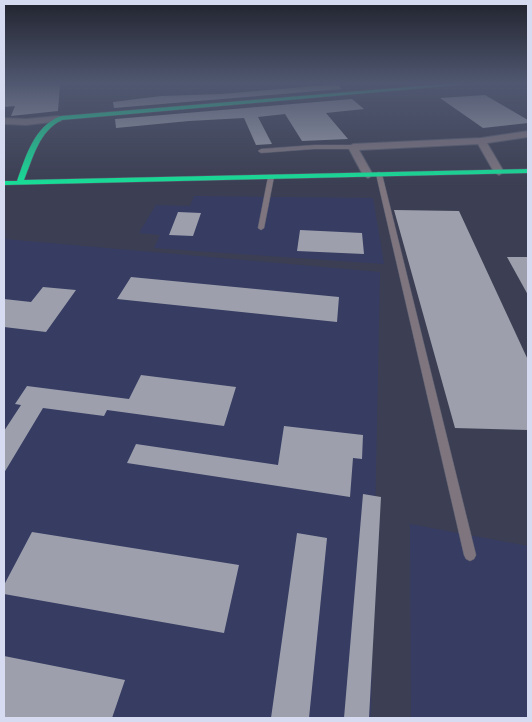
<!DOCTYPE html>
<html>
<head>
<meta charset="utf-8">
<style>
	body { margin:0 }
	#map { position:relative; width:532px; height:722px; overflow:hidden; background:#3c3f53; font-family:Lora,serif }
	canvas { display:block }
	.frame { position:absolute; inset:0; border:5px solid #d6dbf1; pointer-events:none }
</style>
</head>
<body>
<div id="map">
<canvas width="532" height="722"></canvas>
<div class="frame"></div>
</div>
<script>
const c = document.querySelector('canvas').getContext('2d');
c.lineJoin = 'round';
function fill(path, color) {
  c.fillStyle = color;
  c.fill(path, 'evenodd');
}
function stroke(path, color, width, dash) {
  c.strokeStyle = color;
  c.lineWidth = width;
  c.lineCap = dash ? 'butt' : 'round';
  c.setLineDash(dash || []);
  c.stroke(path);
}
fill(new Path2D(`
	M194,196l179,2 11,66 -230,-16 6,-13 -21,-2 17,-28 34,1z
	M4,239l376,33 -9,446h-367z
	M410,524l118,22v172h-117z`), '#373c63');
fill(new Path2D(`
	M4,84h56l-2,27 -47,5 4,-10 -11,1z
	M337,84l5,5 -228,19 -1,-6 48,-6 61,-2z
	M485,95l43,25v3l-45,5 -43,-30z
	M352,99l12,10 -38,4 22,26 -46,2 -17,-27 -27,3 14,27 -16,1 -12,-27 -55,3 -73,7 -1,-9z
	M394,210l65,1 69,149v70l-73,-2z
	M178,212l23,1 -8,23 -24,-1z
	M300,230l62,3 2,21 -67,-3z
	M507,257h21v38z
	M131,277l208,20 -2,25 -220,-23z
	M43,287l33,3 -30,42 -42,-5v-28l27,3z
	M141,375l95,12 -12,39 -117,-16 -3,6 -61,-8 -39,65v-42l17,-26 -6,-1 12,-18 102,13z
	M284,426l79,9 -1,24 -9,-1 -3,39 -223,-34 9,-19 142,21z
	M363,494l18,3 -12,221h-25z
	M32,532l207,33 -15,68 -220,-39v-9z
	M297,533l30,5 -18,180h-38z
	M4,656l121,24 -13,38h-108z`), '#9da0ac');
const lane = new Path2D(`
	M314,145h39l3,2 -3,2h-39l-53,4 -3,-2 3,-2z
	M379,172l3,2 94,381 -2,4 -4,2 -4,-2 -2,-4 -88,-381z
	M271,175l3,2 -10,51 -3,2 -3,-2 10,-51z`);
const street = new Path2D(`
	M58,116l3,1v4l-35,4 -22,-1v-6l22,1z
	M528,131v6l-41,6 17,29 -5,3 -5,-3 -16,-28 -119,6 14,25 -5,3 -5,-3 -15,-28 5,-3 128,-6z`);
const fast = new Path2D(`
	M444,84h26l-408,36c-23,11 -29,38 -38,60l504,-11v4l-524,12v-4h13c9,-25 17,-55 44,-65z`);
stroke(lane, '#595d6e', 1);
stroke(street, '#595d6e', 2);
stroke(fast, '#595d6e', 1);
fill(lane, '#7e757f');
fill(street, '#7e757f');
fill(fast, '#16e098');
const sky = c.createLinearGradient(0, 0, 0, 186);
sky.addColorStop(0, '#21232e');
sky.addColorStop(0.45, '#505871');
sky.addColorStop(1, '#50587100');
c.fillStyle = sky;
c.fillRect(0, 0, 532, 186);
</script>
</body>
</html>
